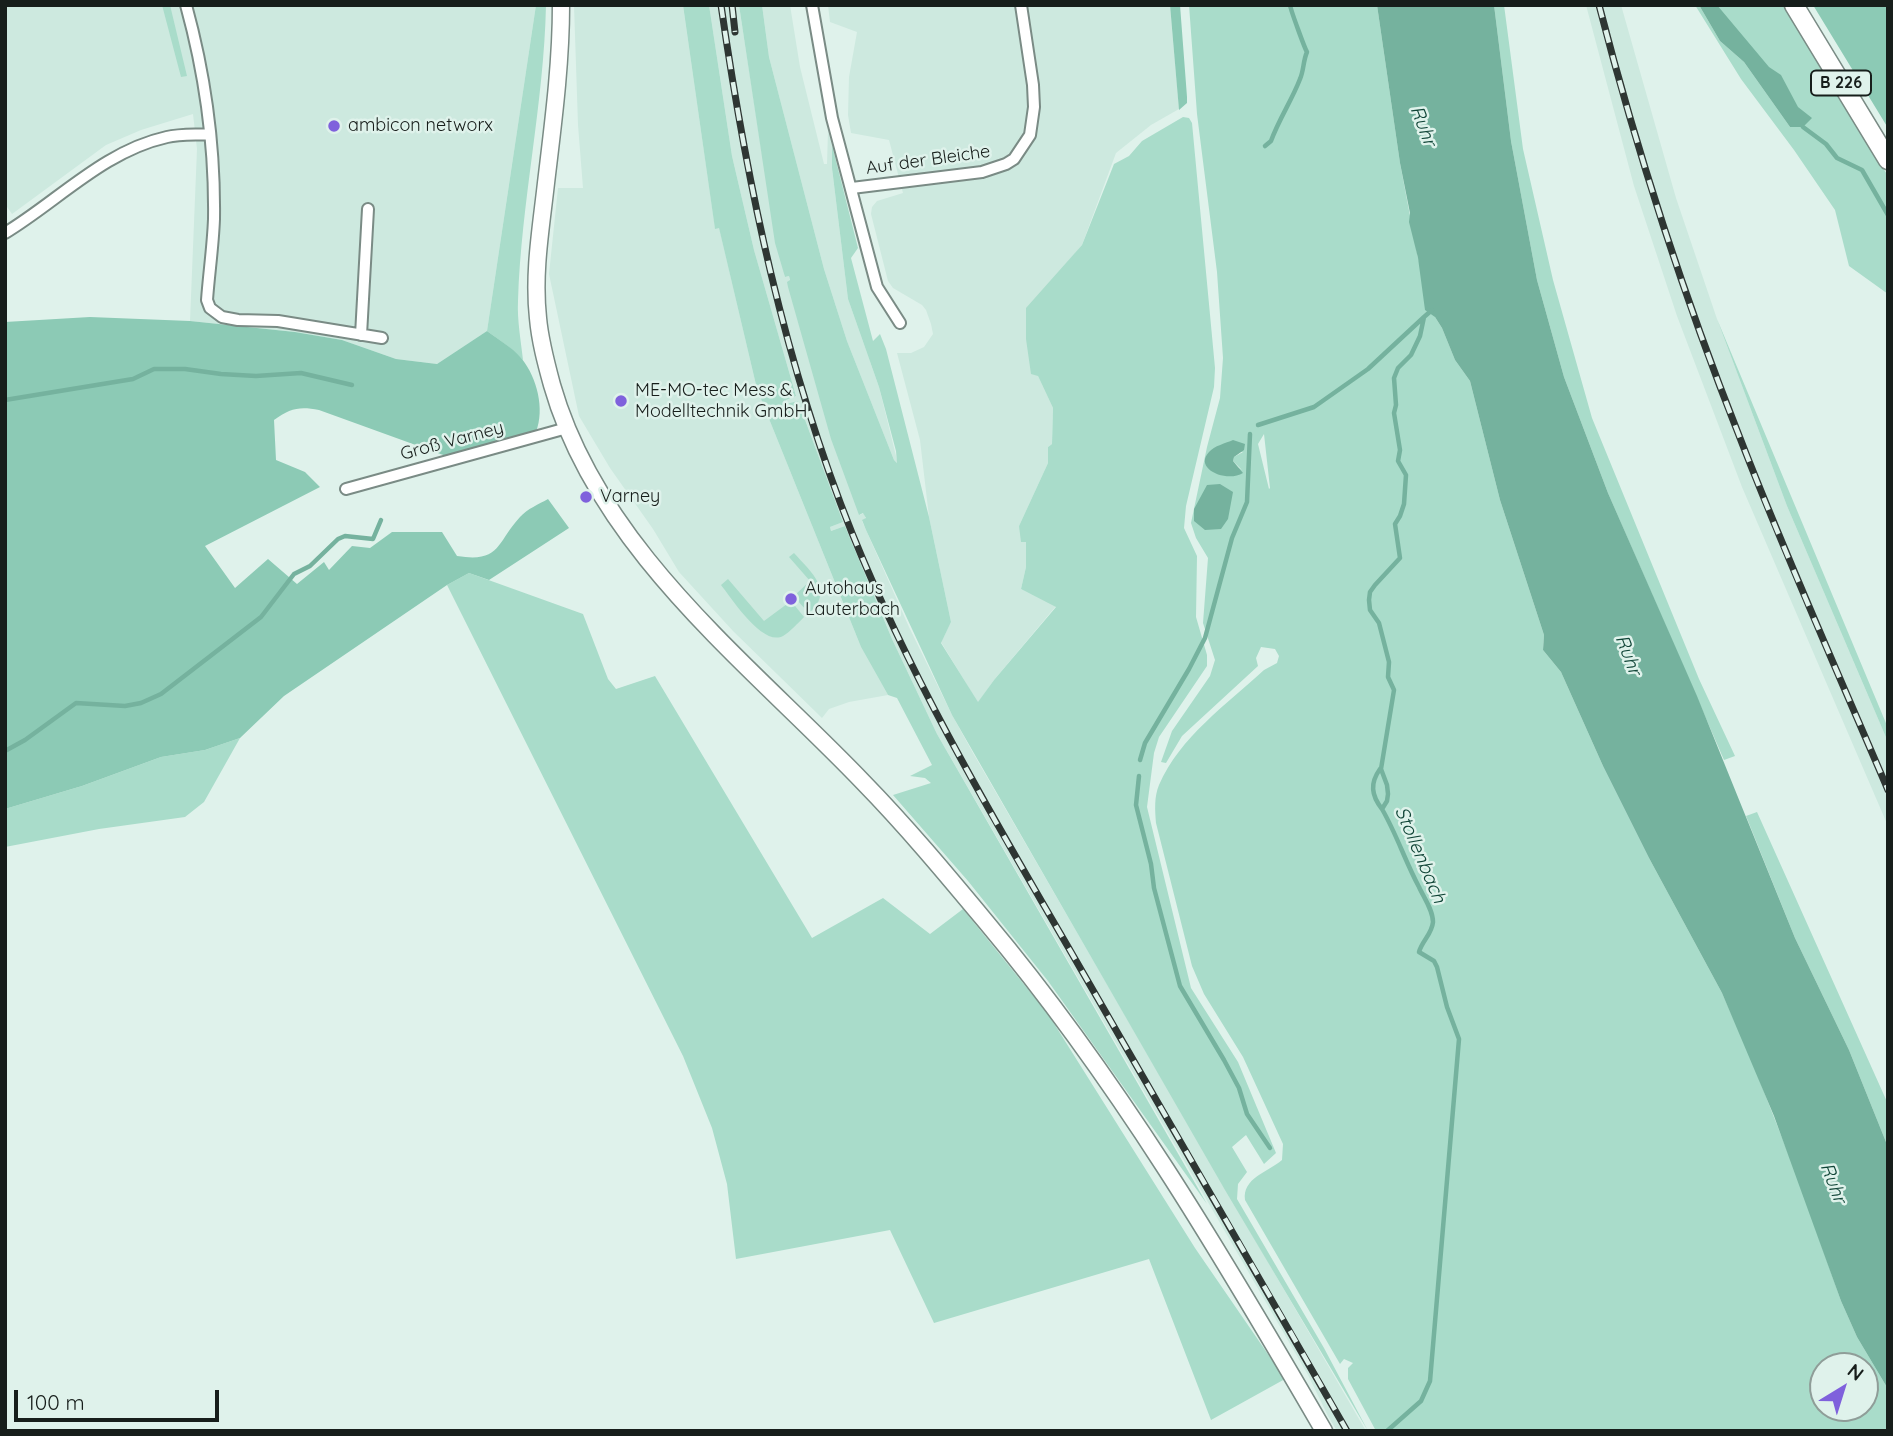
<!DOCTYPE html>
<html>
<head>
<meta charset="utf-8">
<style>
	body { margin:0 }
	#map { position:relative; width:1893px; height:1436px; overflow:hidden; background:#dff2eb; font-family:Quicksand,sans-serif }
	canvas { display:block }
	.frame { position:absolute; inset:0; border:7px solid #171e1b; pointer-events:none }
	.north { position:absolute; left:1809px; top:1352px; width:70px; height:70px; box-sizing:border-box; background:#dff2eb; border:2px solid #8f9d98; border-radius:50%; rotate:38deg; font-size:19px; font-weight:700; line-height:28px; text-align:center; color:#171e1b }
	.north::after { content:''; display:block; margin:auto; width:24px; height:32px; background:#7f61dc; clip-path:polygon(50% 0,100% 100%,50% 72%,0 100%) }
	.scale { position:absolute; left:14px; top:1390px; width:205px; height:32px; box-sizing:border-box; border:4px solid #171e1b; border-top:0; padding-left:9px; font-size:21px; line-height:24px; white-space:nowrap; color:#171e1b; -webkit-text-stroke:5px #dff2eb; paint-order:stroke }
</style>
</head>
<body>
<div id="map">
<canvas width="1893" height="1436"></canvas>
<div class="frame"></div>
<div class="north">N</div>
<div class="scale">100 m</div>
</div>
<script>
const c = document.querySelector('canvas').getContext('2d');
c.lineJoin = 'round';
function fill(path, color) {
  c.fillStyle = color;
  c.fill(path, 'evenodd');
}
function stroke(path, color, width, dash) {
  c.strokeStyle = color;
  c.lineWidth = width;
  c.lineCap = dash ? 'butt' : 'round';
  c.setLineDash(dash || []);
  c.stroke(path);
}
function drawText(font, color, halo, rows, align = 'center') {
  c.font = font + ' Quicksand,sans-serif';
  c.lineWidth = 5;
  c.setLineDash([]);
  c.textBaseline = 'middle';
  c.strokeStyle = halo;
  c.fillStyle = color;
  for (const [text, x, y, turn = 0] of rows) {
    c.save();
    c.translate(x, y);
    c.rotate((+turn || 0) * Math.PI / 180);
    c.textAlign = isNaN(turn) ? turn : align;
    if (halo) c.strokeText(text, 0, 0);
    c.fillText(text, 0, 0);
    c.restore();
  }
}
fill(new Path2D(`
	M5,5h531l-49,326 -50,33 -41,-5 -54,-19 -47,-8 -105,-11 7,-172 -4,-35 -52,16 -35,15 -94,69 -7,-10z
	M574,5h109l32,223 4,-1 38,162 104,258 27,48 -39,7 -20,7 -7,9 -89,-87 -54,-59 -26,-43 -43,-61 -31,-52 -30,-142 9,-86h25l-5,-63z
	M709,5h30l22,143 24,129 4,-1 1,5 70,234 4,-2 2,6 -4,2 47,106 43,88 21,38 393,678h-29l-9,-15 -20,-41 -371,-641 -45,-95 -47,-113 -14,5 -1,-4 13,-5 -45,-121 -12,4v-5l10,-4 -42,-146 -22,-94z
	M762,5h28l10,62 24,97h3l1,-33 4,14v23l16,131 31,88 19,77 -4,-4 -47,-119 -23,-72 -55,-212z
	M828,5h342l9,104 -28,16 -35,28 -34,92 -23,28 -21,103 15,32 -1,36 -4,3v16l-29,63 7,16v25l-5,22 35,17 -62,74 -16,23 -37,-61 10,-20 -22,-105 -9,-77 -23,-87h14l13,-6 9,-13 -2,-10 -5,-14 -4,-5 -29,-17 -5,-7 -17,-67 1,-7 5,-6 26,-8 -14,-53 -38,-7 -3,-18 1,-38 8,-45 -27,-10z
	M1586,5h35l55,193 41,121 70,187 101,236v84l-146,-339 -65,-171 -43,-130z`), '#cde9df');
fill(new Path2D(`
	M162,5h8l17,71 -6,1z
	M536,5h10c-2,99 -25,197 -28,296 -1,19 3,40 5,59l-14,-13 -22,-16z
	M683,5h26l23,151 22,94 42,146 -10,4v4l12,-3 45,121 -13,5 1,4 14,-5 47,113 45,95 270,470 -159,-223 -80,-100 -75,-86 38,-12 -6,-5 -15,-2 22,-11 -35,-67 -9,-3 -27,-48 -104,-258 -38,-161 -4,1z
	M739,5h23l7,52 55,212 23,72 47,119 3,3 -1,-12 -17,-64 -31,-88 -16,-131v-23l26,103 -7,10 22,83 7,-7 6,15 43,168 22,105 -10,21 37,59 16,-22 62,-73 -35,-18 5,-22v-25h-5l-2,-16 29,-63v-16l4,-3 1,-36 -15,-32 -7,-2 -5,-35v-31l56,-63 32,-81 15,-8 13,-15 41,-24 6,1 3,5 23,245 -1,19 -28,119 -2,22 13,28 -1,61 11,38v11l-48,71 -5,16 -7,54 44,181 47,74 38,91 -12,11 -18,-29 -14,12 15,25 -9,12 -1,15 87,149 44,83 -143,-241 -273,-475 -86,-185 -4,-10 4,-2 -3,-5 -4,2 -28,-76 -43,-152 -1,-5 3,-2 -1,-4 -4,1 -10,-34z
	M1189,5h188l23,158 18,95 17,59 7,11 13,32 15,21 30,119 44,135 -1,15 18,22 42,94 46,92 73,135 28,63 47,120 44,125 16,36 31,52v42h-512l-28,-52v-11l5,-5 -9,-4 -4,5 -95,-164c-3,-22 23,-28 37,-40l1,-16 -40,-87 -39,-63 -12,-28 -36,-143c-1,-13 -2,-26 3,-38 21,-48 67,-80 105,-115l13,-7 2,-7 -4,-7 -14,-2 -5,11 2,8 -76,70 -16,27 -5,-1 11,-31 38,-55 5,-16 -12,-37 5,-65 -12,-20 -5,-15 16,-76 13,-49 3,-40 -6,-86 -20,-158zM1264,434l6,54 -1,1 -11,-45zM1211,450l32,2 -9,5 -1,4 9,9zM1823,1366h42v42h-42z
	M1494,5h10l19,144 30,131 39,138 107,261 36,77 -11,4 -116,-267 -44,-116 -27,-97 -26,-139z
	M1695,5h4l21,36 24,21 46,65h3l-88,-122h79l104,171v118l-39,-28 -14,-56 -41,-60 -53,-71z
	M1717,319l171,409v14l-101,-236z
	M794,553c17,19 41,38 15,60l-14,-15v-3l15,-14 -21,-24z
	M469,573l114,41 25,65 8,10 39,-13 157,262 71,-40 47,36 33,-25 85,105 147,234 90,131 -74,41 -62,-161 -215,64 -44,-93 -154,29 -9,-75 -15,-56 -29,-72 -236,-471z
	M728,579l36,42 27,-20 13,16c-6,6 -14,15 -21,19 -20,11 -51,-37 -62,-51z
	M240,738l-36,64 -19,15 -86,12 -94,18v-38l77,-23 79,-29 44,-7z
	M1757,812l131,292v43l-39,-97 -54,-112 -49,-122z`), '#a9dcca');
fill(new Path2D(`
	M1170,5h10l7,92v6l-8,7z
	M1813,5h75v123z
	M90,317l100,4 105,11 47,8 54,19 41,5 50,-33c12,9 25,16 35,28 15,19 23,50 14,73l-90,24 -127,-46c-19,-4 -29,-2 -45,10l2,40 29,12 15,15 -115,59 30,42 33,-29 29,25 27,-22 5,8 23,-24 18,2 22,-16h50l15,24c44,7 39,-13 63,-39 7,-8 19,-13 28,-18l21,29 -80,52 -20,-7 -22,12 -163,111 -44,42 -35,12 -44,7 -79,29 -77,23v-487z`), '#8ccab5');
fill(new Path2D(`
	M1377,5h117l17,136 26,139 27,97 44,116 89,203 98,242 54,112 39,97v242l-31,-52 -16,-36 -67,-185 -52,-123 -73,-135 -46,-92 -42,-94 -18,-22 1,-15 -44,-135 -30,-119 -15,-21 -13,-32 -7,-11 -10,-7 -7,-52 -9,-36 1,-9 -10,-50z
	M1699,5h18l52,62 12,8 17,32 14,11 -9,9h-13l-46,-65 -24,-21z
	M1233,440l12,4 -1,6 -10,7 -1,4 10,12c-16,10 -50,-4 -34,-21 5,-6 17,-9 24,-12z
	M1220,484l13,8 -5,27 -7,10 -16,1 -11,-9v-12l13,-24z`), '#75b29e');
stroke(new Path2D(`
	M1803,127l23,17 11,14 25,12 26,45
	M1265,146l6,-5c8,-22 21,-41 29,-62 4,-9 3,-18 7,-27 -2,-3 -16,-41 -17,-47
	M5,400l128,-21 21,-10h31l36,5 35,2 45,-3 51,12
	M1258,425l56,-18 54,-38 56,-52
	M5,751l20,-11 51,-37 49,3 16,-3 20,-9 100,-77 33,-43 16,-8 28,-27 7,-3 28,3 8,-19
	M1140,760l5,-17 44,-74 16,-31 27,-100 15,-36 3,-68
	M1380,769c-10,14 -9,26 2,40
	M1139,776l-3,29 15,59 3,24 26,98 44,74 15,28 8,26 23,34
	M1387,1431l34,-30 9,-20 29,-342 -12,-32 -10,-40 -3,-6 -15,-9c3,-11 13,-18 14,-30 0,-12 -9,-24 -14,-35 -14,-26 -22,-52 -37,-78l5,-8 1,-7 -1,-9 -6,-16 13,-79 -6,-13 1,-15 -10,-39 -9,-13 -1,-10 1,-8 5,-7 25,-27 -5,-34 5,-8 4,-12 2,-29 -8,-14 2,-11 -6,-37 2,-8 -2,-27 4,-10 13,-13 9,-19 4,-19 8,-7`), '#75b29e', 4.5);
const minor = new Path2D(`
	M186,5c19,69 29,143 28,214 -1,27 -5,54 -7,81l3,8 12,9 16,3 40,1 104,17
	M812,5l20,113 45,169 23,36
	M852,188l130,-16 24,-8 8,-5 16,-24 4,-28 -1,-22 -12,-80
	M5,233c53,-32 99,-82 162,-96 13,-3 29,-2 43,-3
	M361,335l7,-126
	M346,489l221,-61`);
const secondary = new Path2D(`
	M561,5c0,60 -8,119 -15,178 -5,45 -13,90 -8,135 2,23 8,45 14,67 47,165 197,278 311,397 43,44 83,92 123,140 131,156 236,333 338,509`);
const primary = new Path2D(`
	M1794,5l94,155`);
stroke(minor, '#7a8b85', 14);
stroke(secondary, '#7a8b85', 19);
stroke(primary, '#7a8b85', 21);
stroke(minor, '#fff', 10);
stroke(secondary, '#fff', 16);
stroke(primary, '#fff', 18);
const rail = new Path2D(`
	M721,5c26,180 63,358 131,528 59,146 140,283 219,419 92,160 185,319 276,479
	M732,5l3,27
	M1599,5c38,147 85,292 141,433 46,119 98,235 148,352`);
stroke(rail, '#2e3633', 7);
stroke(rail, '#dff2eb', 4.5, [13]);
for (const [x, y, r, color] of [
	[334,126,7,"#7f61dc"],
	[621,401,7,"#7f61dc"],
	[586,497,7,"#7f61dc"],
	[791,599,7,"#7f61dc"]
]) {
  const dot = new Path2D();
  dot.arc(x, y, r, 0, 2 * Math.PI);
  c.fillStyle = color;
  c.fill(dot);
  stroke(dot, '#dff2eb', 2.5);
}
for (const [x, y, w] of [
	[1841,83,60]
]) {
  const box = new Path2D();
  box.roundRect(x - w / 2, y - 12.5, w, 25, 5);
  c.fillStyle = '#dff2eb';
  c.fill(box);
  stroke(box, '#171e1b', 2);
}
drawText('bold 16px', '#171e1b', null, [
	["B 226",1841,83]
]);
drawText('18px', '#171e1b', '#dff2eb', [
	["ambicon networx",348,126],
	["ME-MO-tec Mess &",635,391],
	["Modelltechnik GmbH",635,412],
	["Varney",600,497],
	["Autohaus",805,589],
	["Lauterbach",805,610]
], 'left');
drawText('18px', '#171e1b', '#dff2eb', [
	["Auf der Bleiche",928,160,-8],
	["Groß Varney",452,441,-15]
]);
drawText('italic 19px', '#0f4436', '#dff2eb', [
	["Ruhr",1423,126,69],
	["Ruhr",1628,655,69],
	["Stollenbach",1420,855,67],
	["Ruhr",1833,1183,69]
]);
</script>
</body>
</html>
